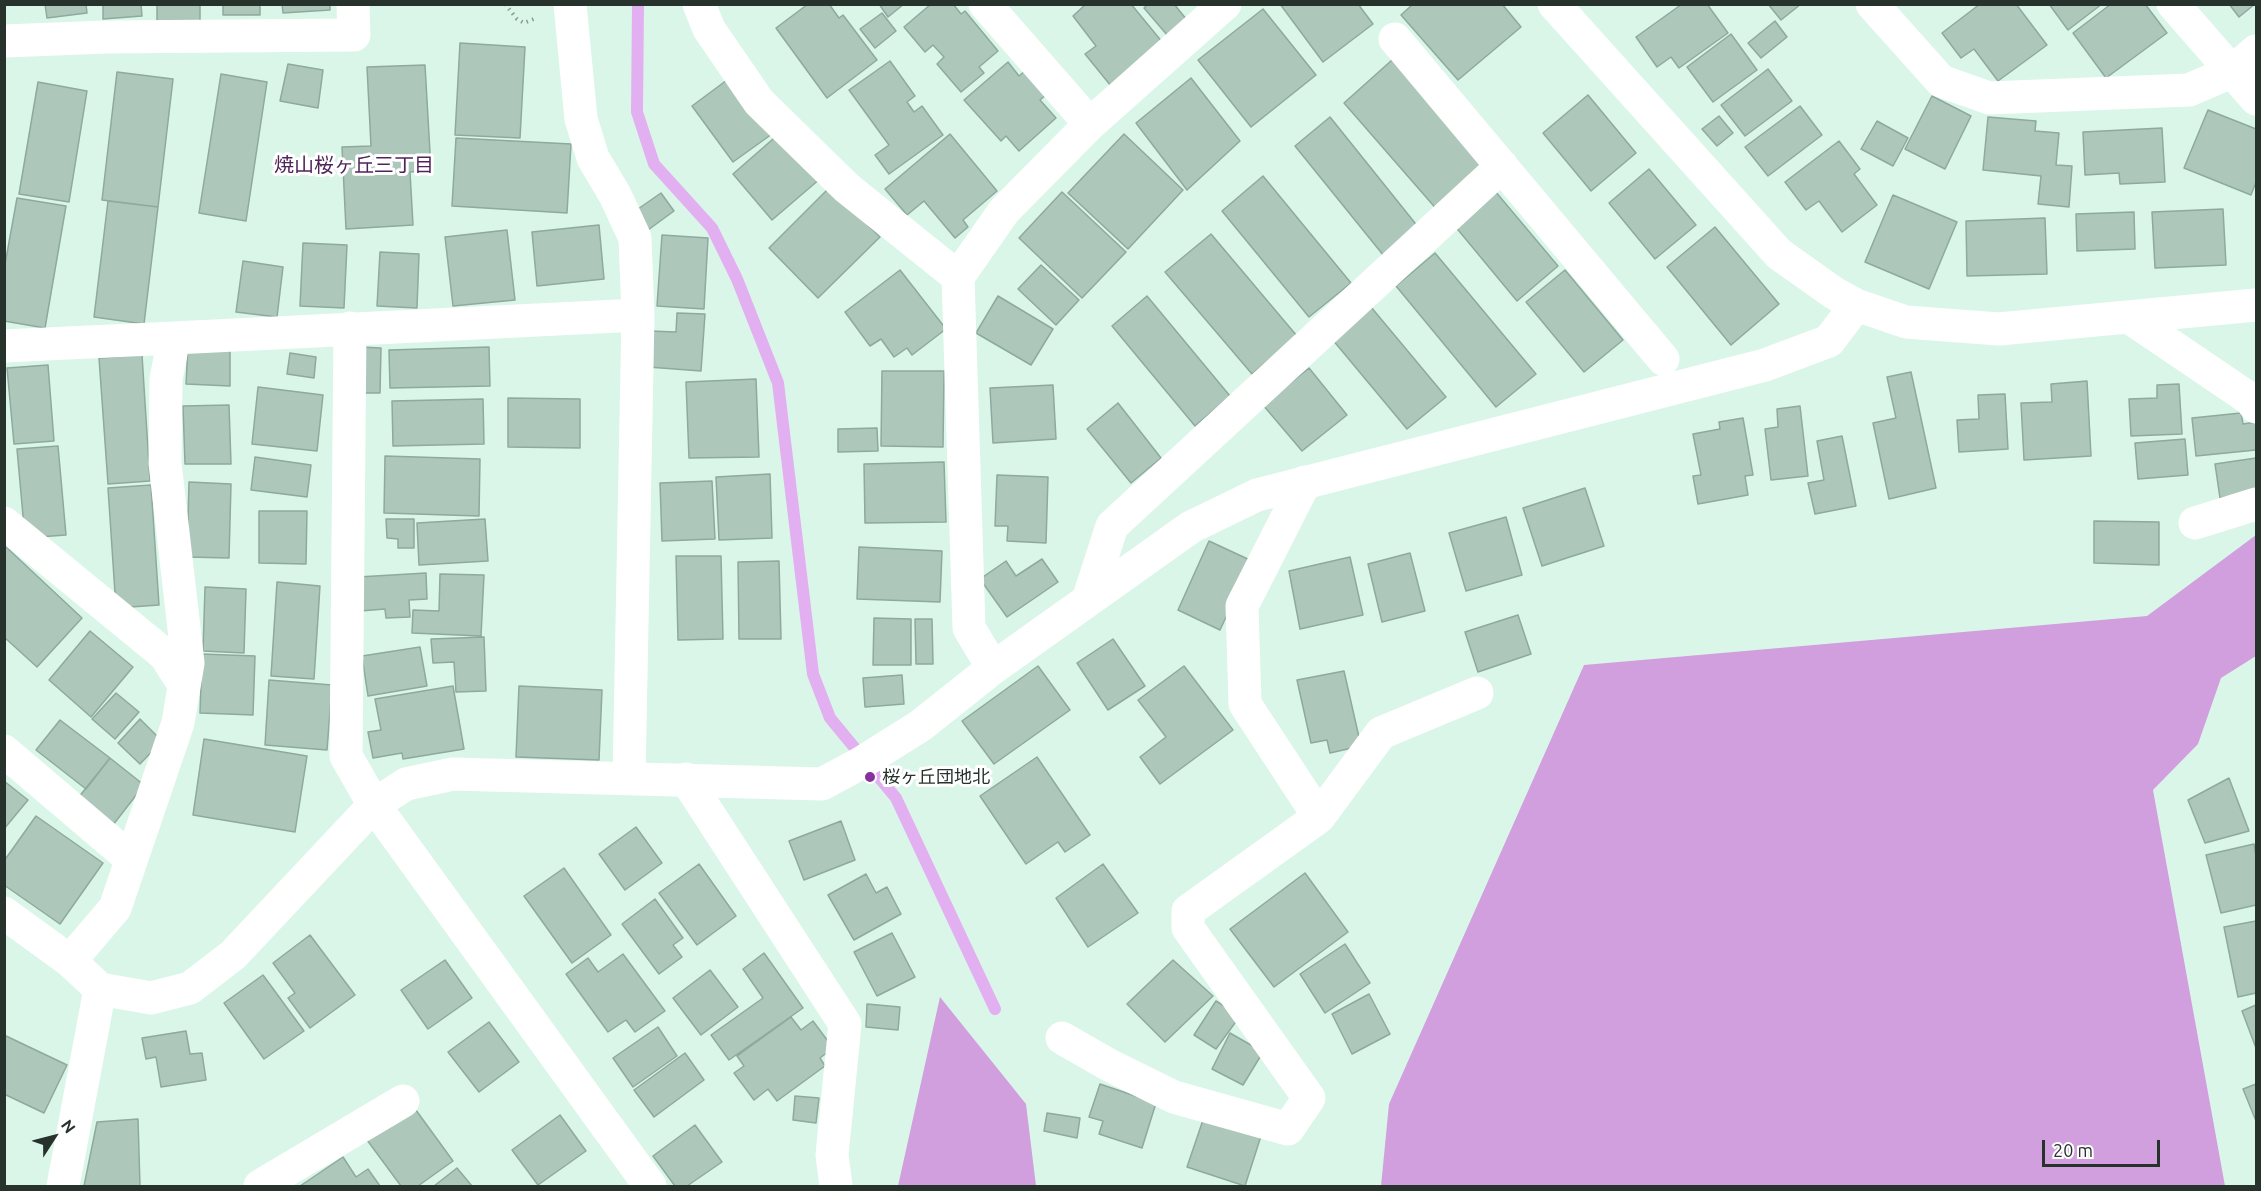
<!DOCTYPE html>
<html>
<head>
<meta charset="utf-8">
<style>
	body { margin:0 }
	#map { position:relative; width:2261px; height:1191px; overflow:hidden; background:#daf6e9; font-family:Ubuntu,sans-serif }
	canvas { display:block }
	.frame { position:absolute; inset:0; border:6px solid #27322d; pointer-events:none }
	.north { position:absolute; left:24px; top:1107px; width:60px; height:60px; -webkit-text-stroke:4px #fff; paint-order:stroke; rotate:54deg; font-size:16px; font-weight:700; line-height:24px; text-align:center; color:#27322d }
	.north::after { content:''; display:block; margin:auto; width:21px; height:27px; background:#27322d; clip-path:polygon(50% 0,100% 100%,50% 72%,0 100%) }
	.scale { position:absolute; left:2042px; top:1140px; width:118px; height:27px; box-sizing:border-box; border:3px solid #27322d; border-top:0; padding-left:8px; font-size:18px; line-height:21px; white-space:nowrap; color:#27322d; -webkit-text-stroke:4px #fff; paint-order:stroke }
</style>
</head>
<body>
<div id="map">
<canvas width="2261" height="1191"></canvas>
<div class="frame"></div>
<div class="north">N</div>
<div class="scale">20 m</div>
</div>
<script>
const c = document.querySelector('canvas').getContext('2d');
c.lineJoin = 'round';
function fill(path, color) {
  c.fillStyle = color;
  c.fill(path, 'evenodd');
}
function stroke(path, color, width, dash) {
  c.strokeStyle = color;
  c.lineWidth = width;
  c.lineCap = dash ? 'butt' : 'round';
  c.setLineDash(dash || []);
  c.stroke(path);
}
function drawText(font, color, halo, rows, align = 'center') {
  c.font = font + ' Ubuntu,"Noto Sans JP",sans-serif';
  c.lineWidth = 6;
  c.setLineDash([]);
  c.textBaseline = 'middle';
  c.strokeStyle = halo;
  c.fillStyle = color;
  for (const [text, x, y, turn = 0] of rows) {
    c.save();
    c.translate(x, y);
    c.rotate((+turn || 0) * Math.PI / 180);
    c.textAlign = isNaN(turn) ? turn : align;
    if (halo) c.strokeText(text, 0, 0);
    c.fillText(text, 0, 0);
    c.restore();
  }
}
fill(new Path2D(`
	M2256,535v121l-35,22 -23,66 -45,46 72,396h-844l8,-82 195,-439 563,-49z
	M940,997l86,107 10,82h-138z`), '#d19fde');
stroke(new Path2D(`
	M638,4l-1,108 17,52 58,64 25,51 41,104 35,291 17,44 66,80 99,211`), '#e2b0f0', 12);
const building = new Path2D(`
	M45,4h41l1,9 -40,5z
	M103,4h38l1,12 -39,3z
	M157,4h43v19l-43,-1z
	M223,4h37v11h-37z
	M282,4h48v6l-47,3z
	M808,4h21l10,14 4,-3 34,45 -50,38 -51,-70z
	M879,4h25l-16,13z
	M931,4h22l8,10 4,-3 33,40 -19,16 5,6 -23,19 -24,-28 7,-7 -11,-12 -8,7 -21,-25z
	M1131,4l32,39 -52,43 -26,-32 11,-8 -23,-30 13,-12z
	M1148,4h26l13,16 -19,16 -24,-28z
	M1280,4h78l15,20 -50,38z
	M1413,4h89l19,23 -63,53 -57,-65z
	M1682,4h25l21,29 -49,35 -8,-11 -14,10 -21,-30z
	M1768,4h33l-20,16z
	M1980,4h36l31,41 -49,36 -24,-32 -13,9 -19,-25z
	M2049,4h53l-34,26z
	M2111,4h34l22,29 -61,45 -33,-45z
	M2229,4h26l-16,13z
	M1263,9l53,66 -65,52 -53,-67z
	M882,13l14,18 -21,17 -15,-19z
	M1775,21l12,16 -26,21 -13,-15z
	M1731,34l26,36 -44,32 -26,-35z
	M460,43l65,4 -5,91 -65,-3z
	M1392,60l96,109 -49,43 -95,-109z
	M890,61l25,35 -8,6 7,10 8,-6 21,29 -54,39 -14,-19 14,-10 -40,-55z
	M1008,62l11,14 7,-6 21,24 -7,6 16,18 -37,33 -13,-15 -5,5 -37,-41z
	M288,64l35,6 -5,38 -38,-7z
	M425,65l6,105 -21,2 3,53 -67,4 -4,-82 29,-1 -4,-79z
	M1768,69l24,32 -47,35 -24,-31z
	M117,72l56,7 -15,128 -56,-7z
	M221,74l46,8 -21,139 -47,-8z
	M731,77l41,57 -39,28 -41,-56z
	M1191,78l49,63 -53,49 -51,-67z
	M38,82l49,9 -18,111 -50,-8z
	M1588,95l48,58 -45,38 -48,-58z
	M1932,96l39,20 -26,53 -40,-20z
	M1800,106l22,29 -54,41 -23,-29z
	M2208,110l48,19v53l-5,13 -67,-27z
	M1719,116l14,17 -16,13 -15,-17z
	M1330,117l93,116 -35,28 -93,-115z
	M1988,117l48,4 -1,10 24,2 -3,32 16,1 -3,41 -31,-3 3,-28 -58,-6z
	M1877,121l31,17 -15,28 -32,-17z
	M2162,128l3,54 -45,2 -1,-11 -34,2 -2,-43z
	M781,132l40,46 -49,42 -39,-46z
	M950,134l47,57 -34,29 5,7 -13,11 -31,-37 -17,14 -22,-26z
	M1124,134l59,56 -55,59 -60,-56z
	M456,138l115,6 -4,69 -115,-7z
	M1839,141l21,28 -6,5 23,31 -35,27 -23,-31 -13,9 -21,-28z
	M1649,169l47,56 -41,34 -46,-56z
	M1263,176l88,107 -42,34 -87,-106z
	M830,187l50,50 -62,61 -49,-50z
	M1495,191l63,75 -41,35 -63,-76z
	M1062,192l64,60 -44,46 -63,-60z
	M661,193l13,18 -26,19 -13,-19z
	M1893,195l64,27 -28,67 -64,-27z
	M17,198l49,8 -21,122 -41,-7v-51z
	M108,201l50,6 -14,117 -50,-7z
	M2223,209l3,56 -71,3 -3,-56z
	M2134,212l1,37 -58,2 -1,-37z
	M2045,218l2,56 -80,2 -1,-55z
	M599,225l5,54 -67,7 -5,-54z
	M1715,227l64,77 -48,41 -64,-78z
	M507,230l8,70 -62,6 -8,-69z
	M1211,234l86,102 -45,38 -87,-102z
	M662,235l46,3 -4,71 -47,-3z
	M303,243l44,2 -3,63 -44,-2z
	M380,252l39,2 -2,54 -40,-2z
	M1435,253l101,121 -40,33 -100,-121z
	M243,261l40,6 -6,50 -41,-5z
	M1041,265l38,35 -23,25 -38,-36z
	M900,270l46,59 -34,26 -5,-7 -13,9 -13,-18 -11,7 -25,-34z
	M1565,270l58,70 -39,32 -58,-70z
	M998,296l55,33 -22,36 -55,-32z
	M1147,296l83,100 -35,30 -83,-100z
	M1371,307l75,90 -39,32 -75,-90z
	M677,313l28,1 -4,57 -53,-4 2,-36 26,1z
	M188,347l42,2v37l-44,-2z
	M358,347l23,1 -1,45h-22z
	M489,347l1,39 -100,2 -1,-38z
	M290,353l26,4 -2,21 -27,-4z
	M142,355l8,126 -42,3 -9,-126z
	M48,365l6,76 -40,3 -7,-76z
	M1309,368l38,47 -45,36 -39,-46z
	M882,371h62l-1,76 -62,-1z
	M1911,372l25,116 -47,11 -16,-76 23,-5 -9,-41z
	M756,379l3,78 -70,1 -3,-76z
	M2087,381l4,75 -67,4 -3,-57 31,-1 -1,-18z
	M2179,384l3,50 -51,2 -2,-37 28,-1v-13z
	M1053,385l3,54 -63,4 -3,-55z
	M258,387l65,8 -6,56 -65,-7z
	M2005,394l3,55 -49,3 -2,-32 22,-1 -1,-24z
	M508,398l72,1v49l-72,-1z
	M483,399l1,45 -91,2 -1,-45z
	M1118,403l43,55 -30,25 -44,-54z
	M229,405l2,59h-46l-2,-58z
	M1800,406l8,70 -37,4 -6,-51 13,-2 -1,-18z
	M2241,413l2,11 13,-2v28l-60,6 -4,-38z
	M1743,418l10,57 -8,1 3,19 -50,9 -5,-28 8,-1 -8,-41 27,-5 -1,-7z
	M877,428l1,23 -40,1v-23z
	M1842,436l14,70 -41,8 -7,-31 16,-3 -7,-39z
	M2185,439l3,36 -50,4 -3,-36z
	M58,446l8,89 -41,3 -8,-89z
	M385,456l95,3 -1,57 -95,-3z
	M255,457l56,8 -4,32 -56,-7z
	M2256,458v34l-36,6 -5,-34z
	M944,462l2,60 -81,1 -1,-59z
	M770,474l2,64 -53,2 -3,-63z
	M997,475l51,2 -2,66 -39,-2 1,-15h-13z
	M712,481l3,58 -53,2 -2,-58z
	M189,482l42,2 -2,74 -42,-1z
	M151,485l8,120 -43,3 -8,-120z
	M1585,488l19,58 -62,20 -19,-58z
	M259,511h48l-1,53 -47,-1z
	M1506,517l16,58 -56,16 -17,-58z
	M386,519h28v29h-16v-9l-11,-1z
	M485,519l3,42 -69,4 -2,-42z
	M2094,521l65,1v43l-65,-2z
	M1209,541l43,20 -32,69 -42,-20z
	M5,546l77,72 -45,49 -33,-30z
	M859,547l83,4 -2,51 -83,-3z
	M1410,553l15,58 -43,11 -14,-58z
	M676,556h45l2,83 -45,1z
	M1350,557l13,58 -63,14 -11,-58z
	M1042,559l16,23 -51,35 -27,-38 26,-18 10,15z
	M779,561l2,78h-42l-1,-77z
	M426,573l1,26 -18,1 1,17 -24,1 -1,-9 -25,2 -2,-34z
	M440,574l44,1 -3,61 -69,-3 1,-23 26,1z
	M277,582l43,4 -6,93 -43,-3z
	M205,587l41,2 -2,64 -41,-2z
	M1518,615l13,39 -53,18 -13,-40z
	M874,618l37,1v46h-38z
	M915,619h17l1,45h-17z
	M90,631l43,36 -42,50 -42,-37z
	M484,637l2,54 -30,1 -2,-30 -21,1 -2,-24z
	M1113,639l32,47 -37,24 -31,-47z
	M420,647l7,39 -59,10 -6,-40z
	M202,654l53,2 -2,59 -53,-2z
	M1038,666l32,44 -76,54 -32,-43z
	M1184,666l49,64 -73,54 -20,-27 26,-20 -28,-37z
	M1344,671l17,75 -31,7 -3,-13 -16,3 -14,-63z
	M902,675l2,29 -39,3 -2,-29z
	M269,680l63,5 -5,65 -62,-5z
	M453,686l11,63 -61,10 -1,-6 -29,5 -5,-26 13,-2 -6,-31z
	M519,686l83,4 -3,70 -83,-3z
	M116,693l23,19 -24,27 -23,-20z
	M140,719l22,22 -22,23 -22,-21z
	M60,720l50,38 -24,31 -50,-39z
	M204,739l103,17 -12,76 -102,-17z
	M1037,757l53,78 -25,17 -7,-10 -32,22 -46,-68z
	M110,758l34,27 -31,40 -35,-27z
	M2229,778l20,53 -44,12 -17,-43z
	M4,781l24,19 -24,29z
	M36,816l67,47 -43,61 -56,-39v-24z
	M841,821l14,39 -51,20 -15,-39z
	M636,827l26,36 -37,27 -26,-36z
	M2254,844l2,12v49l-35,8 -15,-58z
	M699,864l37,52 -39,29 -38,-52z
	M1103,864l35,49 -50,34 -32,-49z
	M564,868l47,67 -39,28 -48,-67z
	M1305,873l43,59 -74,55 -44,-58z
	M866,874l10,19 11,-6 14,27 -47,26 -26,-45z
	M655,899l28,39 -10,7 9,12 -23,17 -37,-50z
	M2256,921v72l-18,4 -14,-70z
	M892,933l23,44 -38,19 -23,-44z
	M310,935l45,60 -45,33 -22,-30 7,-5 -22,-30z
	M1345,944l25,39 -45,30 -25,-39z
	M764,953l39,55 -74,52 -18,-25 52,-37 -20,-29z
	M623,954l42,57 -30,21 -9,-12 -18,12 -42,-58 22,-16 10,14z
	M445,960l27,38 -44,31 -27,-39z
	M1173,960l40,36 -48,46 -38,-38z
	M710,970l28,37 -37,28 -28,-37z
	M263,975l41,56 -40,28 -40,-56z
	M1369,994l21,40 -38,20 -20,-40z
	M1216,1001l24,15 -24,33 -22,-14z
	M867,1004l33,3 -2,23 -32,-3z
	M2256,1005v43l-14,-37z
	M791,1017l10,13 12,-9 20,27 -13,10 5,8 -48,35 -9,-12 -14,11 -20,-27 10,-7 -7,-10z
	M489,1022l30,40 -40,30 -31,-40z
	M658,1027l19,29 -44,31 -20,-29z
	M186,1031l4,23 12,-1 4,27 -45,7 -5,-30 -10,2 -4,-21z
	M1230,1033l33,19 -20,33 -31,-16z
	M4,1035l63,30 -23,48 -40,-19z
	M685,1053l19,27 -50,37 -20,-27z
	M1100,1084l56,19 -14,45 -43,-14 4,-13 -14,-4z
	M2256,1084v37l-13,-32z
	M795,1096l24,2 -3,25 -23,-3z
	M413,1106l40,55 -35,25h-17l-34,-46z
	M1047,1113l33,5 -3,20 -33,-7z
	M560,1115l26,36 -48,34 -26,-35z
	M1204,1117l57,19 -16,50 -58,-19z
	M138,1119l2,67h-56l13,-64z
	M695,1125l27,37 -35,24h-12l-22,-30z
	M343,1157l13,20 12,-8 12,17h-80z
	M457,1168l15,18h-38z`);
fill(building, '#adc8bb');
stroke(building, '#8ea99d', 1.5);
stroke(new Path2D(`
	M505,4l12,15 7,4 10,-4`), '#8a9e95', 4, [1.5, 4.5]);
stroke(new Path2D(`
	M570,4l11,115 12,39 22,37 20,43 3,77 -9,463
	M699,4l10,25 50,73 88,86 111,89
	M985,4l105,120
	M1554,4l225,250 55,39 22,12 50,17 93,7 257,-24
	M1872,4l69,77 48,17 200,-8 44,-19 23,-20
	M2173,4l83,95
	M1395,39l268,320
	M4,41l103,-4 247,-2 -1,-31
	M2129,317l121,82 6,8
	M350,328l-4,428 28,49 276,381
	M4,346l170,-8
	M4,523l161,132 19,30
	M2195,523l61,-19
	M1088,600l24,-74 390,-360
	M993,668l-24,-40 -11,-351 46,-66 86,-87 135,-120
	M4,751l127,108
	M686,779l159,245 -13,131 4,31
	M1319,817l62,-84 96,-40
	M4,913l66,48 30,28 51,9 39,-10 43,-33 141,-150 32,-21 47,-10 369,10 39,-21 59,-37 73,-58 198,-141 66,-32 508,-130 64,-24 27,-36
	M70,961l45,-53 63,-185 10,-60 -23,-200 1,-84 8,-41 464,-23
	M1062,1038l47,27 65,32 114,32 21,-31 -121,-170v-17l131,-94 -74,-113 -3,-98 63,-124
	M63,1186l37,-197
	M260,1186l143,-85`), '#fff', 33);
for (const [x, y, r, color] of [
	[870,777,6,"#88309d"]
]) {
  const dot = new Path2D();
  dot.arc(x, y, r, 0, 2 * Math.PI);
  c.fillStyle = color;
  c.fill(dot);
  stroke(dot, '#fff', 2);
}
drawText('18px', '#27322d', '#fff', [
	["桜ヶ丘団地北",882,777]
], 'left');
drawText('20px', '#4f2559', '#fff', [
	["焼山桜ヶ丘三丁目",354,165]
]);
</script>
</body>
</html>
